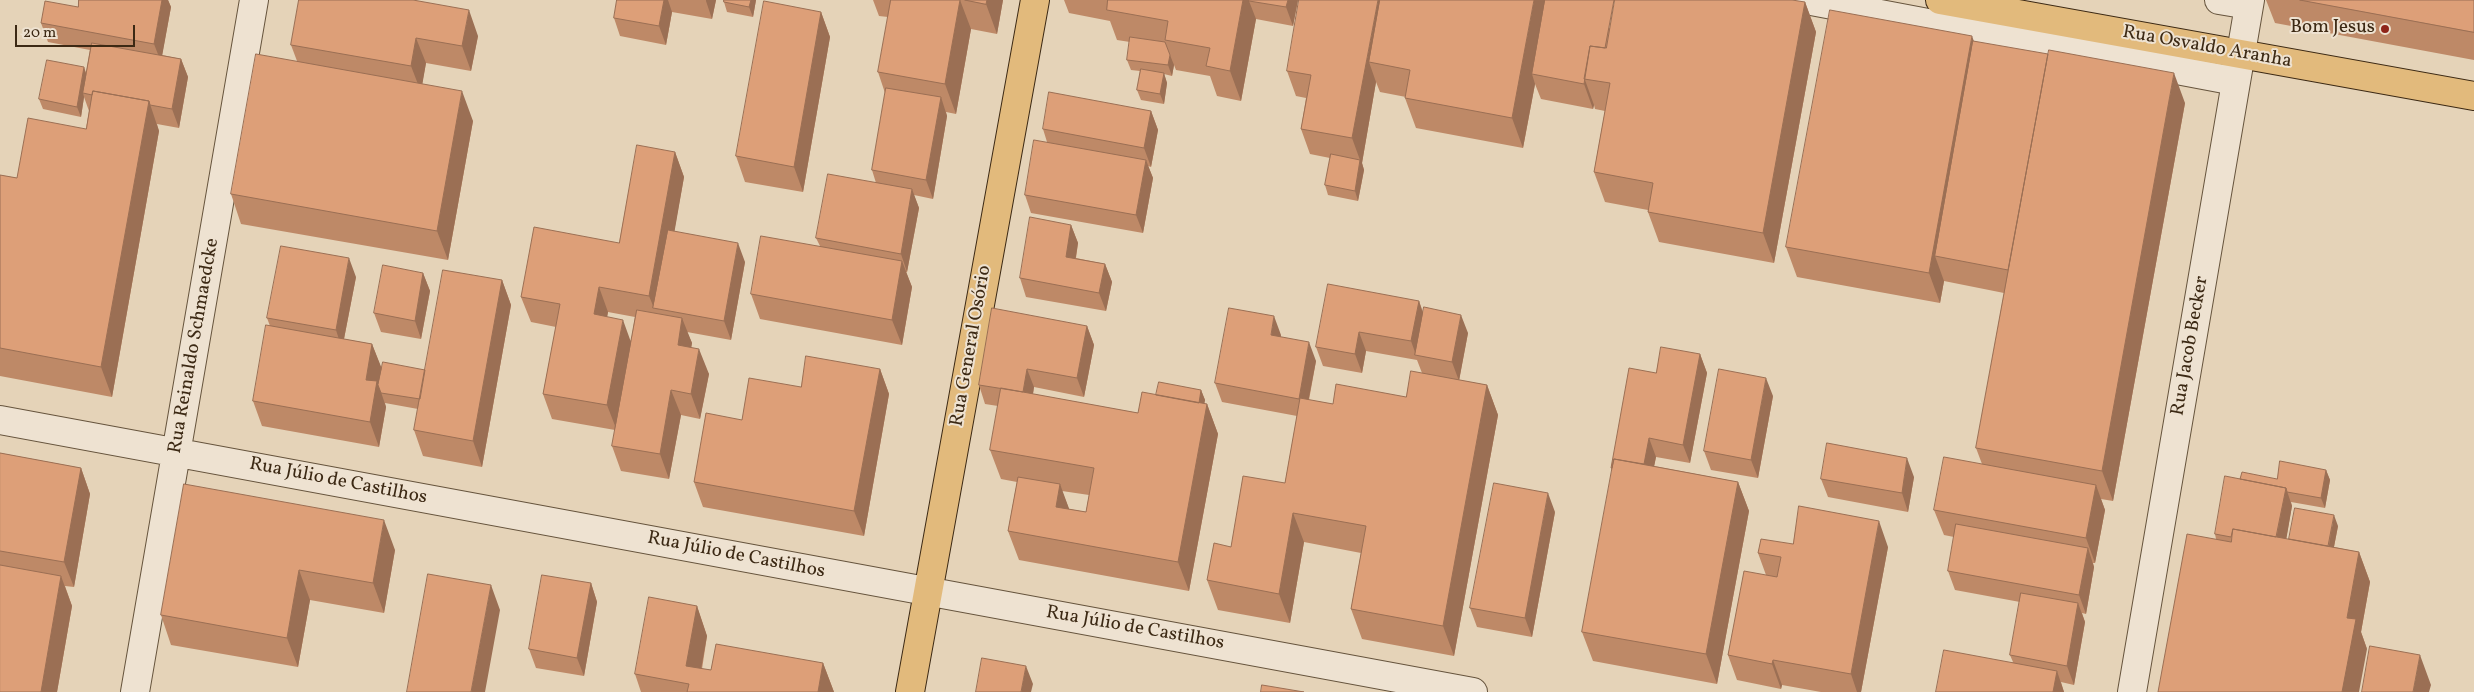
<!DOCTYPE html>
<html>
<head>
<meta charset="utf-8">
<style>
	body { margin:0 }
	#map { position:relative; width:2474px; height:692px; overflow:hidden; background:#e5d3b8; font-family:Vollkorn,serif }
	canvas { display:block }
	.scale { position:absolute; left:15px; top:25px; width:120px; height:22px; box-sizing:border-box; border:2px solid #3c2914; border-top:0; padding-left:6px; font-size:15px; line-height:18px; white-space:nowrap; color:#3c2914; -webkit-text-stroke:4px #eee2d1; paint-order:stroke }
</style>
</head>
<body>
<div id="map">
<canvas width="2474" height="692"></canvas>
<div class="scale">20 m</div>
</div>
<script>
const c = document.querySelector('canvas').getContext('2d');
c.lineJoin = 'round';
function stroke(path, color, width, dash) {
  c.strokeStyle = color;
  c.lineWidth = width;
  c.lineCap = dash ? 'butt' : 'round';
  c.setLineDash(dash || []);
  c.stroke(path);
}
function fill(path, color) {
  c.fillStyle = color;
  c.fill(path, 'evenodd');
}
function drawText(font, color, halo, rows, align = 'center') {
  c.font = font + ' Vollkorn,serif';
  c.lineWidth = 4;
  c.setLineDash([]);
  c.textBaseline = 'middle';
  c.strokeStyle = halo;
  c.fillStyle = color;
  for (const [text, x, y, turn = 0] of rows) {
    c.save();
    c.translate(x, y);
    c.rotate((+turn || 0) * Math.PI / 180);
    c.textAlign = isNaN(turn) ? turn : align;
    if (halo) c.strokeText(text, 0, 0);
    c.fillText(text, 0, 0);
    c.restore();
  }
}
const minor = new Path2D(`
	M1806,0l429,81
	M2219,0l30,5
	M0,420l1473,272
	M135,692l119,-692
	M2132,692l118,-692`);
const major = new Path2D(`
	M1940,0l534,96
	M910,692l125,-692`);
stroke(minor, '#66543d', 30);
stroke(major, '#3c2914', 30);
stroke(minor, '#eee2d1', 28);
stroke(major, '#e2ba7c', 28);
fill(new Path2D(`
	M79,0h89l3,7 -9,48 19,4 7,18 -9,51 -22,-4 2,7 -47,266 -112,-21v-201l17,3 69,-49 3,-18 -5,-14 -3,20 -38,-8 -4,-10 45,-32 2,6 4,-23 -42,-8 -7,-19 37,-16z
	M299,0l179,36 -7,35 -45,-8 -4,21 51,37 -25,139 -207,-36 -10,-30 66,-133 -6,-16z
	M617,0h99l-4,19 -40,-7 -6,33 -46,-9 -6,-18z
	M724,0h32l-3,17 -26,-5 -3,-10z
	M873,0h130l-6,34 -26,-5 -15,85 -10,-2 1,4 -14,83 -19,-4 5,13 -12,64h-1l6,15 -10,58 -142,-26 -9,-25 69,-48 -4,-8 60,-55 -4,-13 13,-77 -7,-21 10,-55 -9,-1z
	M1064,0h234l-5,26 -37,-7 -15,82 -24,-5 -7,-20 -34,-6 -2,-5 -2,11 -8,-2 3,9 -3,21 -23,-4 -4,-10 3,-19 -9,-1 -4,-10 3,-18 -13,-2 -7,-19 -41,-8z
	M2266,0h208v60l-199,-37z
	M1805,2l11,30 -42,231 -115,-21 -11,-30v-2l-43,-8 -11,-30 11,-61 -10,-2 -1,-4 -1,4 -52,-10 -6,-15 -12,64 -107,-20 -11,-30 1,-1 -26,-5 -4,-10 -14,81 2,7 -6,31 -30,-6 -3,-10 5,-27 -20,-4 -9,-25 5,-31 -10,-2 -9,-25z
	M821,12l9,25 -27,155 -58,-10 -9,-26z
	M1973,41l212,62 -72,398 -12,-2 4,11 -10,53h-2l1,4 -8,47 -4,-1 3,9 -11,63 -13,-3 3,10h-128l77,-30 -3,-7 10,-53 -65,-12 -7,-19 6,-34 -10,-2 -10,-25 48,-46 -6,-16 28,-155 -60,-12 -4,22 -143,-26 -11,-30z
	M1151,111l7,19 -7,37 -3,-1 5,12 -10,55 -112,-20 -6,-18 22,-53 -4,-13z
	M675,152l9,25 -10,55 71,30 -14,78 -44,-8 5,11 -1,5 18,26 -9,45 -19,-4 -12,64 -48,-8 -9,-25 3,-16 -63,-11 -9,-25 13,-67 -25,-5 -10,-25 98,-54zM608,312l27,5 -4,24 -24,-24z
	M1071,225l7,18 -2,15 29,6 7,18 -6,29 -80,-14 -6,-19z
	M423,273l7,18 -9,48 -40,-7 -7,-19z
	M356,277l-12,62 28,5 9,24 44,2 77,-90 9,25 -29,162 -59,-11 -9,-26 4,-21 -33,-6 1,4 -7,40 -117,-21 -9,-25 17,-75 -3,-8z
	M1419,301l4,11 45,21 -9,47 28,5 11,30 -44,241 -92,-17 -11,-30 10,-56 -57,-11 -14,81 -72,-13 -11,-30 24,-33 54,-64 12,-67 -75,-14 -7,-19 66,-48v2l35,24 -7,39 24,4 73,-7 16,-24 -5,-13 -51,-9 -4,22 -39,-7 -7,-19z
	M1087,326l7,19 -10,52 -50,-10 -1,7 105,19 18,-18 45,-5 4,10 -1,4h3l11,30 -29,157 -170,-31 -11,-29 9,-49 -16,-3 -11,-29 8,-44 -13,-2 -6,-19zM1062,491l27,4 -3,17 -17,-3z
	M1700,354l7,19 -17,90 -34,-6 -2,9 84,16 11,29 -32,173 -124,-23 -11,-29 30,-161 -1,-3 45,-95z
	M880,369l9,25 -25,142 -161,-29 -9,-25 48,-62 59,-33z
	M1773,396l-15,82 -47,-8 -7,-19z
	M0,453l81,15 9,26 -16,93 -9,-1 7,20 -15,86h-57z
	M2326,470l4,10 -5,28 -34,-6 1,4 -6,33h3l49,-13 -4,21 25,5 11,30 -9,50 6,17 -151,-110 -1,-5 25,-55h37z
	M1914,477l-6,35 -80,-15 -7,-18z
	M184,484l211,66 -11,63 -74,-13 -12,67 -127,-22 -10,-30z
	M1555,512l-23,125 -55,-10 -7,-19z
	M1793,544l95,3 -27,145h-40l-39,-7 -1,4 -44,-9 -9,-25 38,-80 -8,-22z
	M591,583l6,19 -13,74 -48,-8 -7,-19z
	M697,606l10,30 -5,33 9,1 112,-7 11,29h-193l-6,-18z`), '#be8967');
fill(new Path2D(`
	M162,0h6l3,7 -10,55 -7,-18z
	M664,0h4l4,12 -6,33 -7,-19z
	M706,0h10l-4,19 -6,-18z
	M751,0h5l-3,17 -4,-10z
	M960,0l11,29 -15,85 -11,-30z
	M987,0h16l-6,34 -11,-30z
	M1243,0h17l-11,1 7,18 -15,82 -11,-30z
	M1288,0h10l-5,26 -7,-19z
	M1378,0h14l-23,62 7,20 -14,81 2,7 -6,31 -3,-10 5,-31 -8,-22z
	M1534,0h17l-19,74 3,10 -12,64 -11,-30z
	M1805,2l11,30 -42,231 -11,-30z
	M469,10l9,26 -7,35 -9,-25z
	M821,12l9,25 -27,155 -9,-25z
	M1972,36l11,30 -48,190 9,25 -4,22 -11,-30z
	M416,38l10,25 -5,29 -10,-26z
	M1170,55l4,10 -2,11 -4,-11z
	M181,59l7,18 -9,51 -7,-19z
	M84,67l3,10 -4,16 1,4 -3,20 -4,-10z
	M1164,73l3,10 -3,21 -4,-10z
	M2174,73l11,30 -72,398 -11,-30z
	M1585,80l9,25 -1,4 -9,-25z
	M462,91l11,30 -25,139 -11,-29z
	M941,97l6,19 -14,83 -7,-19z
	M149,101l10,30 -47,266 -11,-30z
	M1151,111l7,19 -7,37 -7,-19z
	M675,152l9,25 -23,132 -7,-1 -5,-12z
	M1146,160l7,18 -10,55 -7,-18z
	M912,189l7,19 -12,64 -6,-18z
	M1071,225l7,18 -5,32 -7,-18z
	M738,243l7,19 -14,78 -7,-19z
	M349,258l7,19 -14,72 -6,-19z
	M902,261l10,26 -10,58 -10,-25z
	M1105,264l7,18 -6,29 -7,-18z
	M423,273l7,18 -9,48 -6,-18z
	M502,280l9,25 -29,162 -9,-26z
	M599,287l9,25 -5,27 -9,-25z
	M1419,301l6,19 -9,35 -5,-14z
	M1461,315l7,18 -9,48 -7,-19z
	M1274,316l7,19 -3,19 -7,-19z
	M682,318l10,25 -5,28 -9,-26z
	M623,320l9,25 -15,86 -10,-26z
	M1087,326l7,19 -10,52 -7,-19z
	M1359,332l7,19 -4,22 -7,-19z
	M1309,342l7,19 -11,57 -6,-19z
	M372,344l10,25 -3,17 7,21 -7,40 -9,-25 -4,-42z
	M699,349l10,25 -9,45 -9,-25z
	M1700,354l7,19 -17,90 -7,-18z
	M880,369l9,25 -25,142 -10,-25z
	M1027,369l7,18 -4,25 -7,-19z
	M1766,378l7,18 -15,82 -7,-18z
	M1487,385l11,30 -44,241 -11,-30z
	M671,390l10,25 -12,64 -9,-25z
	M1201,390l4,10 -5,27 -4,-10z
	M1207,404l11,30 -29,157 -11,-29z
	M1649,438l7,19 -7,35 -7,-19z
	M1907,458l7,19 -6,35 -6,-19z
	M81,468l9,26 -16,93 -10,-25z
	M2326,470l4,10 -5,28 -4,-10z
	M1738,482l11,29 -32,173 -11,-30z
	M1060,484l11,30 -15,-7z
	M2096,485l9,25 -10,53 -9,-25z
	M2286,488l6,18 -10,58 -7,-19z
	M1548,493l7,19 -23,125 -7,-19z
	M1293,513l11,29 -14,81 -11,-29z
	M2334,515l4,11 -8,41 -3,-10z
	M384,520l11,30 -11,63 -11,-30z
	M1879,521l9,26 -27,145h-4l-6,-18z
	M2088,548l6,19 -8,47 -7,-19z
	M2359,552l11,30 -9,50 6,17 -8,43h-17l5,-74z
	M299,570l11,30 -12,67 -11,-29z
	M61,576l11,30 -15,86h-16z
	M591,583l6,19 -13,74 -7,-18z
	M491,585l9,25 -15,82h-14z
	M2078,603l7,19 -11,63 -7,-19z
	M697,606l10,30 -10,56 -11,-26z
	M2420,655l11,30 -2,7h-16z
	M1773,660l9,25 -1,4 -9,-25z
	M823,663l11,29h-16z
	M1026,666l7,18 -2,8h-10z
	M2057,671l7,21h-11z`), '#9b6f54');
const building = new Path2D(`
	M79,0h83l-8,44 -113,-21 4,-22 33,6z
	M299,0h114l56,10 -7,36 -46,-8 -5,28 -120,-21z
	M617,0h47l-5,26 -45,-8z
	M724,0h27l-2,7 -25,-5z
	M891,0h69l-15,84 -67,-12z
	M965,0h22l-1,4z
	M1108,0h135l-13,71 -24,-5 4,-18 -45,-8 3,-19 -61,-11z
	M1249,0h39l-2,7 -37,-6z
	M1299,0h79l-26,138 -51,-9 10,-54 -24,-4z
	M1380,0h154l-22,118 -107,-20 5,-28 -41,-8z
	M1545,0h69l-9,48 -15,-2 -6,38 -52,-10z
	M1615,0h177l13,2 -42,231 -115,-21 5,-29 -59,-11 16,-89 -26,-4 6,-33 16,2z
	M2300,0h174v32z
	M764,1l57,11 -27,155 -58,-11z
	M1830,10l142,26 -43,237 -143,-26z
	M1130,37l35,5 5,13 -2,10 -41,-5z
	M1973,41l75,13 -40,216 -73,-14z
	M92,43l89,16 -9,50 -22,-4 -1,-4 -56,-10 -1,4 -9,-2z
	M2049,50l125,23 -72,398 -126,-23z
	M256,54l206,37 -25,140 -206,-37z
	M47,60l37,7 -7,40 -38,-8z
	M1141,69l23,4 -4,21 -23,-4z
	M886,88l55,9 -15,83 -54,-10z
	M93,91l56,10 -48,266 -101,-19v-173l17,3 11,-60 58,11z
	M1049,92l102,19 -7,37 -101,-19z
	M1034,140l112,20 -10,55 -111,-20z
	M637,145l38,7 -26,144 -50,-9 -5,27 29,6 -16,85 -64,-11 17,-90 -39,-7 13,-70 85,16z
	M1331,154l29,6 -5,31 -30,-6z
	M828,174l84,15 -11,65 -85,-16z
	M1030,217l41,8 -5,32 39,7 -6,29 -79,-15z
	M668,230l70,13 -14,78 -71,-13z
	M761,236l141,25 -10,59 -141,-26z
	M281,246l68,12 -13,72 -69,-12z
	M383,265l40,8 -8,48 -41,-8z
	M443,270l59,10 -29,161 -59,-11z
	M1328,284l91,17 -8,40 -52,-9 -4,22 -39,-7z
	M1424,307l37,8 -9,47 -37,-7z
	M992,308l95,18 -10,52 -50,-9 -4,23 -44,-7z
	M1229,308l45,8 -3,19 38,7 -10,57 -84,-16z
	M637,310l45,8 -4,27 21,4 -8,45 -20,-4 -11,64 -48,-8z
	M266,325l106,19 -6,36 11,1 -7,41 -117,-21z
	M1661,347l39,7 -17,91 -34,-7 -5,26 -30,-5 -2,9h-1l18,-100 27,5z
	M806,356l74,13 -26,142 -160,-29 12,-69 36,7 7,-42 52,9z
	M383,362l42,8 -5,29 -39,-6 -3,-8z
	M1719,369l47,9 -15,82 -47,-9z
	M1411,371l76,14 -44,241 -92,-17 15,-83 -73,-13 -14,81 -72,-14 7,-37 17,4 12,-71 42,7 15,-85 33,6 3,-20 70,13z
	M1159,382l42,8 -2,13 -43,-8z
	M1001,388l137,25 4,-21 65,12 -29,158 -170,-31 10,-54 42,7 -4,23 30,5 8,-44 -104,-18z
	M1827,443l80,15 -5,35 -81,-14z
	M0,453l81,15 -17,94 -64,-11z
	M1944,457l152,28 -10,53 -152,-28z
	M1614,459l124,23 -32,172 -124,-22z
	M2280,461l46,9 -5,28 -34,-6 -1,-4 -46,-9 2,-7 35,7z
	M2225,476l61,12 -10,49 -43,-8 -2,8 -16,-3z
	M1494,483l54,10 -23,125 -55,-10z
	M184,484l200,36 -11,63 -74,-13 -12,68 -126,-23z
	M1799,506l80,15 -28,153 -78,-14 -1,4 -44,-9 16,-84 33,6 4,-20 -23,-4 3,-14 32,5z
	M2295,508l39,7 -6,31 -39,-7z
	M1956,524l132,24 -9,47 -131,-24z
	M2233,529l126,23 -12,66 9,1 -14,73h-184l29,-158 44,8z
	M0,565l61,11 -20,116h-41z
	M428,574l63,11 -20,107h-64z
	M542,575l49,8 -14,75 -48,-9z
	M2021,593l57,10 -11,63 -57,-11z
	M649,597l48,9 -11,60 25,4 5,-26 107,19 -5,29h-131l2,-8 -54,-10z
	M2370,646l50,9 -7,37h-51z
	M1944,650l113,21 -4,21h-117z
	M982,658l44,8 -5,26h-45z
	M1262,685l42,7h-43z`);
fill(building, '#dd9f78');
stroke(building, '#9b6f54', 1);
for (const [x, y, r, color] of [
	[2385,29,5,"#8f2418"]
]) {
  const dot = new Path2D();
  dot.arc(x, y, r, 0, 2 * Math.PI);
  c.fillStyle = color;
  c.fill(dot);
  stroke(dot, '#eee2d1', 2);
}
drawText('19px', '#3c2914', '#eee2d1', [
	["Bom Jesus",2375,29]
], 'right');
drawText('19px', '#3c2914', '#eee2d1', [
	["Rua Osvaldo Aranha",2207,48,10],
	["Rua Reinaldo Schmaedcke",195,346,-80],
	["Rua General Osório",972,346,-80],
	["Rua Jacob Becker",2191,346,-80],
	["Rua Júlio de Castilhos",338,482,11],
	["Rua Júlio de Castilhos",736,556,11],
	["Rua Júlio de Castilhos",1135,629,10]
]);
</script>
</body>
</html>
